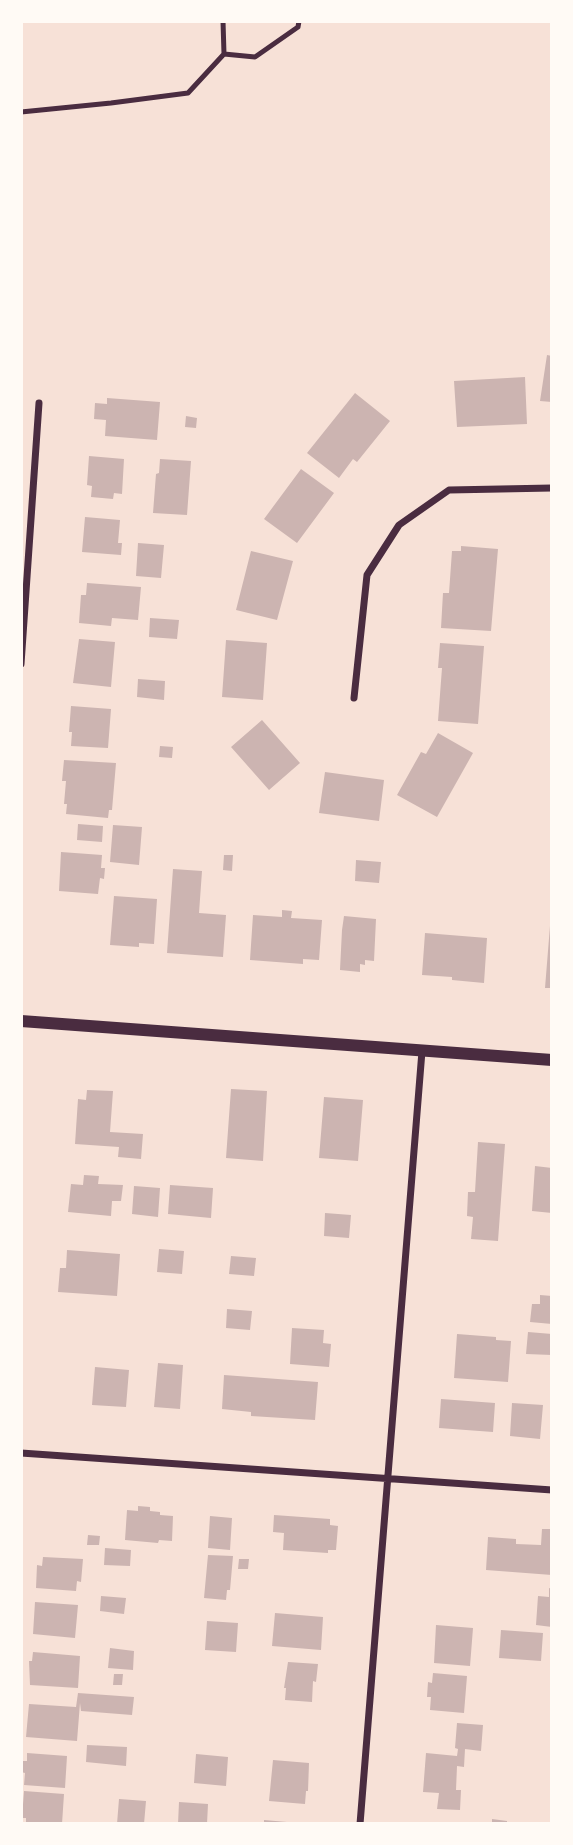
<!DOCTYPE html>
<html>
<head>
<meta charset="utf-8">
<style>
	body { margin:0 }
	#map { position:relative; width:573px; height:1845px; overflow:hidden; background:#f7e1d7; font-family:"Source Sans 3",sans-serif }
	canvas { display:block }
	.frame { position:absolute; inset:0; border:23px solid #fffaf5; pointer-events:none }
</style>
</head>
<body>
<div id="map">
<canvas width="573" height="1845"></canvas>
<div class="frame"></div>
</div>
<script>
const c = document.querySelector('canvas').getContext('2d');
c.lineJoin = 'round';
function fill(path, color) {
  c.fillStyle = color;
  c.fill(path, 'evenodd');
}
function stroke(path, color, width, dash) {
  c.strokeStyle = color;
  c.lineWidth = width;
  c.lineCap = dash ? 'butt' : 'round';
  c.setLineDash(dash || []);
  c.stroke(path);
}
fill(new Path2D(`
	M547,355l5,1v46l-12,-1z
	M525,377l2,47 -70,3 -3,-46z
	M355,393l35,28 -33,41 -4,-3 -14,19 -32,-25z
	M107,398l53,4 -3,38 -52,-4 1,-16 -12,-1 1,-16 12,1z
	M186,416l11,2 -1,10 -11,-1z
	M89,456l35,3 -2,35 -8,-1 -1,6 -22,-2 1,-11 -5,-1z
	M160,459l31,2 -4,54 -34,-2 3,-39 3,-1z
	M301,469l33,24 -37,50 -33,-24z
	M85,517l35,3 -2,23h4l-1,12 -39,-3z
	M138,543l26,2 -3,33 -25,-2z
	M461,546l37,3 -7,82 -50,-3 2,-35h6l3,-42h9z
	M251,551l42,10 -16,59 -41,-10z
	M87,583l54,4 -3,33 -26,-2 -1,8 -32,-3 2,-28h5z
	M150,618l29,2 -2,19 -28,-2z
	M79,639l36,3 -4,45 -38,-4z
	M226,640l41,3 -4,57 -41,-3z
	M440,643l44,3 -6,78 -40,-3 4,-53h-4z
	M138,679l27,2 -1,19 -27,-3z
	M71,706l40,3 -3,39 -37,-2 1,-14h-3z
	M262,720l38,43 -31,27 -38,-43z
	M438,733l35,20 -36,64 -40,-22 24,-43 5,2z
	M160,746l13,1 -1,11 -13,-1z
	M64,760l52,3 -4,47h-3l-1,8 -42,-4 1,-10h-3l2,-23h-4z
	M325,772l59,8 -5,41 -60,-8z
	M78,824l25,2 -1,16 -25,-2z
	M113,825l29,2 -3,38 -29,-3z
	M61,852l41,3 -1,13h4l-1,11 -4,-1 -2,16 -39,-3z
	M224,855h9l-1,16 -9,-1z
	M356,860l25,2 -2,21 -24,-2z
	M173,869l29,2 -3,42 27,2 -3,42 -56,-4z
	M114,896l43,3 -3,45 -15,-1v4l-29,-2z
	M282,910l10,1 -1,7 31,2 -3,40 -16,-1v5l-53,-4 3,-45 29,2z
	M344,916l32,3 -2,42 -9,-1v5l-5,-1v8l-20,-2 2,-40z
	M550,926h2v62h-7z
	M425,933l62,5 -3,45 -32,-3v-3l-30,-2z
	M231,1089l36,2 -4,70 -37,-3z
	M87,1090l26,1 -3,41 33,2 -2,25 -23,-2 1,-10 -44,-3 3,-45 8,1z
	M324,1097l39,3 -5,61 -39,-3z
	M478,1142l27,2 -7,97 -27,-2 2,-22 -6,-1 1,-24h7z
	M535,1166l17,2v45l-20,-2z
	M84,1175l15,1 -1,8 25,1 -2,16h-9l-1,15 -43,-4 3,-28 12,1z
	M170,1185l43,3 -2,30 -43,-4z
	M134,1186l26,2 -2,29 -26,-3z
	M325,1213l26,2 -2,23 -25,-2z
	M159,1249l25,2 -2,23 -25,-2z
	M67,1250l53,4 -3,42 -59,-4 2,-24h6z
	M231,1256l25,2 -2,18 -25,-2z
	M540,1295l12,1v28l-22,-2 2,-18h8z
	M227,1309l25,2 -2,19 -24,-2z
	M292,1328l32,2 -1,13 8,1 -2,23 -39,-3z
	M528,1332l24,2v21l-26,-1z
	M457,1334l39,3v3l15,1 -3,41 -54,-4z
	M158,1363l25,2 -3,44 -26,-2z
	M95,1367l34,3 -3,37 -34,-2z
	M224,1375l94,7 -3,38 -64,-4v-4l-29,-3z
	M441,1399l54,4 -2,29 -54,-4z
	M512,1403l31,2 -3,34 -30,-3z
	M138,1506l12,1v4l10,1v3l13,1 -1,25 -13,-1 -1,3 -33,-3 2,-30 11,1z
	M274,1515l56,4v6l8,1 -2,24h-8v3l-45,-3 1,-17 -11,-1z
	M210,1516l22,2 -2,32 -22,-2z
	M542,1529h10v46l-66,-5 2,-33 28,2v5l25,1z
	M88,1535l12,1 -1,9h-12z
	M105,1548l26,2 -1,16 -26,-1z
	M208,1555l25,1 -3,34h-3l-1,10 -22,-2z
	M43,1557l40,2 -2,23 -4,-1 -1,10 -40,-3 1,-23 5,1z
	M239,1559h10l-1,10h-10z
	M549,1588l3,1v38l-16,-2 2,-29 11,1z
	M101,1596l25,2 -2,16 -24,-3z
	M35,1602l43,3 -3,33 -42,-4z
	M275,1613l48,4 -2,33 -49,-4z
	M207,1621l31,2 -2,29 -31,-2z
	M436,1625l37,3 -3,38 -36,-3z
	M501,1630l42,3 -2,28 -42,-3z
	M110,1648l24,3 -1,19 -25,-2z
	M33,1652l47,4 -2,32 -48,-3 -1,-24h3z
	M288,1662l30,2 -2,18 -3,-1 -1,21 -27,-2 1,-12h-2z
	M433,1673l34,3 -3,37 -34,-3 1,-13h-4l1,-15 4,1z
	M114,1674h9l-1,11h-9z
	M78,1693l56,4 -2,18 -51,-4 -1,-8 -3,38 -51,-4 3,-33 47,3z
	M457,1723l26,2 -2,26 -16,-2 -1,18 -7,-1 -1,24h5l-1,20 -23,-1 2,-16 -16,-1 3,-39 31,3 1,-7 -3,-1z
	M87,1745l40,2 -1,19 -40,-4z
	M27,1753l40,3 -2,32 -41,-3 1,-12 -4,-1v-11h6z
	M196,1754l32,3 -2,29 -32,-3z
	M273,1760l36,3 -1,28h-2l-1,13 -36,-3z
	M24,1791l40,3 -2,30h-36v-6h-4z
	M119,1799l27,2 -2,23h-27z
	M179,1802l29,2 -1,20h-29z
	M492,1819l15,2v3h-15z
	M264,1820l23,2v2h-23z`), '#ccb4b1');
stroke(new Path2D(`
	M224,54l31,3 43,-30 1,-6
	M21,112l90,-9 77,-10 36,-39 -1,-33`), '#4a2c40', 5);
stroke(new Path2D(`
	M21,664l18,-261
	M354,698l13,-123 32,-50 50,-35 103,-2
	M21,1453l531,37
	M360,1824l62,-773`), '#4a2c40', 7);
stroke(new Path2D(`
	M21,1021l531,39`), '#4a2c40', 12);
</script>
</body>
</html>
